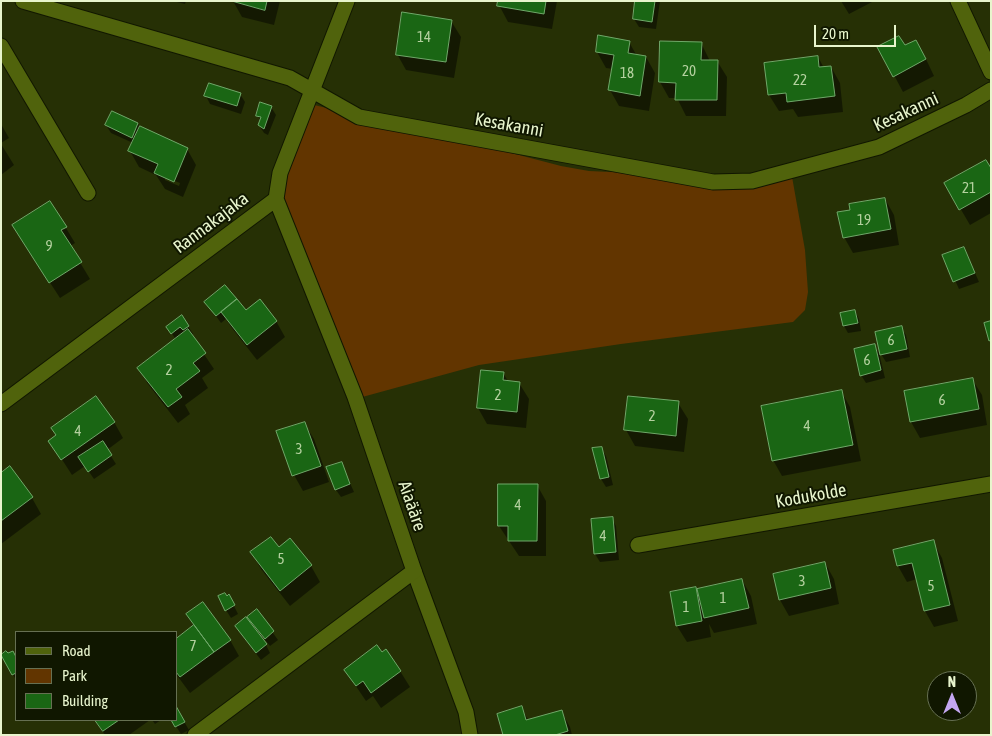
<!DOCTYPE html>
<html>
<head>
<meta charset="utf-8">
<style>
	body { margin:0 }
	#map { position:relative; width:992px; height:736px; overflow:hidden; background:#263005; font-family:"Asap Condensed",sans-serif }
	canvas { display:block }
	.frame { position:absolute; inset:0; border:2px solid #e8f5cd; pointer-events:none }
	.legend { position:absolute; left:15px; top:631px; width:162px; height:90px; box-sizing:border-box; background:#101700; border:1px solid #667052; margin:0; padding:6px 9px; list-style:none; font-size:15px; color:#e8f5cd }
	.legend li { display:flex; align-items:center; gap:10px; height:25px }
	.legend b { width:25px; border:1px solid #667052 }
	.north { position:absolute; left:927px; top:671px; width:50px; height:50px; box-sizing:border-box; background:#101700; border:1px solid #667052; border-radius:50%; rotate:0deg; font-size:14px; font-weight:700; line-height:20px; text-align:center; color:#e8f5cd }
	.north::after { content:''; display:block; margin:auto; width:18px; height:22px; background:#c4a7f1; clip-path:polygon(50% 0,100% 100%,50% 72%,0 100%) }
	.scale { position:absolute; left:814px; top:25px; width:82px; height:22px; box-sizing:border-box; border:2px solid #e8f5cd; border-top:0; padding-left:6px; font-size:15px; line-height:18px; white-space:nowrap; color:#e8f5cd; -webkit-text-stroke:4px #101700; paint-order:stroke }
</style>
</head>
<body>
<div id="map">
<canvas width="992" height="736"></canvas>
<div class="frame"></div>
<ul class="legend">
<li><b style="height:6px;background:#50630c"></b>Road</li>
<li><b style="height:14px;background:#623500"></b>Park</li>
<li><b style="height:14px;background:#1a6614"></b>Building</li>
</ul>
<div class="north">N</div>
<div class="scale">20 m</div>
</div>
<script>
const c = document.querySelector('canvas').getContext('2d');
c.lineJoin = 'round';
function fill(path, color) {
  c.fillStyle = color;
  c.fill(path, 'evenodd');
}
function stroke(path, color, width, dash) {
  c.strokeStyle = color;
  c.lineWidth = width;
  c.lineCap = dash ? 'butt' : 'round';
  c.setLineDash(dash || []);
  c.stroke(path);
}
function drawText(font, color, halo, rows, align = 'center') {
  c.font = font + ' "Asap Condensed",sans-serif';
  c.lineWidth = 4;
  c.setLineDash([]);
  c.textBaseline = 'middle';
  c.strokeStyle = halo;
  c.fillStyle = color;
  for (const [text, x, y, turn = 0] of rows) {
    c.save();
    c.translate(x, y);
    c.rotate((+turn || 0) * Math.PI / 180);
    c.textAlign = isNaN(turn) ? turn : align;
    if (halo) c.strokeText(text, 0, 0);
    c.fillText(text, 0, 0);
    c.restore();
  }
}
fill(new Path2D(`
	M306,103l190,46 65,17 28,5 150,7 52,-7 14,79 3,42 -3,18 -12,12 -172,22 -142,21 -124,34 -80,-206z`), '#623500');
fill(new Path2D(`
	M173,1h13l-1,3z
	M233,1h47l-6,24 -32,-8z
	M499,1h58l-5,28 -44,-7 -9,-17z
	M637,1h23l-4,28 -17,-2 -5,-8z
	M841,1h33l-25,13z
	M451,21l10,16 -7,41 -48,-8 -9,-16z
	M629,42l8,14 9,1 9,16 -6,38 -30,-5 -9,-16 3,-21 -7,-1 -9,-16z
	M701,43l9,18h7l10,16 -1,39h-40l-9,-18h-8l-9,-16z
	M879,47h25l21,10 9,19 -31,16z
	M818,57l6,11 7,-1 9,16 3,29 -45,5 -5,-8 -14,2 -10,-16 -4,-31z
	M240,94l5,8 -4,12 -31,-10 -4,-8z
	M271,107l5,8 -8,20 -4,-2 -5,-8 2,-4 -3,-5z
	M1,124l8,14 -8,5z
	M138,124l2,4 47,21 9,16 -13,32 -18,-8 -9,-14 -17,-8 -9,-16 3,-8 -22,-10 -5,-8zM165,177l15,6 -1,3 -14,-6z
	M1,144l13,21 -13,10z
	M991,171v42l-21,12 -24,-41z
	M885,199l9,16 5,30 -46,8 -9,-16z
	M66,228l9,15 -5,3 20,33 -30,19 -37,-57z
	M964,248l15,34 -20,7 -15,-33z
	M225,287l20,25 31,9 9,16 -28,23 -25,-32 -6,-9 -5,4 -15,-21z
	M855,311l4,8 2,12 -13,2 -4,-7z
	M188,326l5,8 -2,1 23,34 -12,9 6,10 -23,17 5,9 -12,9 -30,-39 -9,-16 37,-28 -8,-13z
	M901,328l5,7 4,22 -24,5 -5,-8z
	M874,346l5,7 6,25 -19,5 -5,-8z
	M503,373l5,8 11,2 10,16 -3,29 -39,-4 -9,-16z
	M972,379l10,16 5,30 -67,13 -9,-16z
	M841,391l9,16 11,54 -79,15 -9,-16z
	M629,398l49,5 10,16 -4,33 -49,-6 -9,-16z
	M114,422l9,16 -16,12 9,14 -22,15 -9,-13 -13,9 -22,-34z
	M304,423l10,16 15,43 -26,9 -9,-16z
	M601,448l5,8 7,29 -7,2 -5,-8 -7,-30z
	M341,463l13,29 -13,5 -5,-7z
	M10,468l22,30 9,16 -40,30v-70z
	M537,485l9,16v55h-27l-20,-30z
	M612,519l4,7 3,34 -19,2 -5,-8z
	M290,539l21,27 9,16 -30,24 -29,-37 -9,-16 26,-4z
	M933,542l9,16 16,63 -24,6 -9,-16 -8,-32 -10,3 -9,-16z
	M825,563l9,16 5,25 -50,12 -9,-16 -6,-25z
	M742,580l9,16 6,28 -43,9 -5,-9 2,13 -24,5 -10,-16 -6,-33 24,-5 5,8z
	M229,596l9,18 -7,4 -5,-8 1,-13z
	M257,611l21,29 -8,6 -17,-21z
	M188,615l42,25 9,16 -49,37 -14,-19v-33l19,-15z
	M241,634l25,11 4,8 -9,7z
	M12,652l4,7v21l-14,-26 5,1z
	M345,670l55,1 10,16 -29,21 -8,-12 -7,5z
	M176,708l13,22 -8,4 -9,-14h4z
	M521,708l8,13 32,-10 9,16 2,8h-68z
	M95,720h55l-21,15h-24z
	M152,720h9l-6,4z`), '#0007');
const building = new Path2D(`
	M232,1h35l-2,9z
	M498,1h48l-2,13 -47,-8z
	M635,1h20l-3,21 -19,-3z
	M402,12l50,8 -6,42 -50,-7z
	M598,35l32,6 -2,12 18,3 -6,40 -32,-6 6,-35 -18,-3z
	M899,36l6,9 11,-5 10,19 -33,18 -16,-30z
	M660,41l42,1 -1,18h17l-1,40h-42l1,-17 -17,-1z
	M818,56l1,11 12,-1 4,30 -48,6 -1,-9 -18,2 -4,-32z
	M209,83l32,10 -4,13 -33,-10z
	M260,102l12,4 -8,23 -6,-4 3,-8 -5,-1z
	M112,111l26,12 -6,15 -27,-13z
	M140,126l48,22 -14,34 -20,-9 4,-9 -30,-13z
	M986,160l5,8v24l-32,18 -15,-27z
	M885,198l6,31 -48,9 -6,-26 13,-2 -1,-6z
	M50,201l17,26 -6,3 21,32 -33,21 -37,-58z
	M964,247l11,26 -22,9 -11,-27z
	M225,285l12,14 -21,17 -12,-14z
	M237,299l9,11 14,-11 17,22 -30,24 -26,-33z
	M855,310l3,13 -15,3 -3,-13z
	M182,315l7,11 -6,4 -3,-3 -9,7 -5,-7z
	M991,321v19l-2,1 -5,-18z
	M902,326l5,23 -27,6 -5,-23z
	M188,329l18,24 -13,10 7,8 -24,18 6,8 -14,10 -31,-39z
	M875,344l6,26 -21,6 -6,-27z
	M481,370l23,2 -1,8 17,2 -3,30 -40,-4z
	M973,378l6,31 -69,13 -6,-31z
	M842,390l11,55 -81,16 -11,-55z
	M96,396l19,26 -54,38 -13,-19 8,-6 -5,-7z
	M628,396l51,5 -3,35 -52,-6z
	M305,422l16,44 -29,10 -16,-45z
	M103,441l9,14 -24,17 -10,-15z
	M602,447l7,30 -9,2 -8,-31z
	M342,462l8,22 -15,6 -9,-23z
	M10,466l23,31 -32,24v-48z
	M498,484h40l-1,57h-29v-15h-10z
	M613,517l3,35 -22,2 -3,-35z
	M271,537l8,10 11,-9 22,27 -32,26 -30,-39z
	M934,540l16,65 -26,6 -12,-48 -15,3 -4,-16z
	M825,562l6,26 -52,12 -6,-26z
	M742,579l7,29 -45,10 -7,-29z
	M696,587l6,34 -26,5 -6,-34z
	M225,593l2,3 2,-2 6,11 -10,6 -7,-15z
	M203,602l28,38 -17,12 -28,-38z
	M257,609l17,22 -9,8 -18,-22z
	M246,617l21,27 -11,9 -21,-27z
	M194,625l20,27 -34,25 -4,-5v-33z
	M377,645l5,7 4,-3 15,22 -30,22 -8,-12 -7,5 -12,-16z
	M6,651l2,2 5,-2 3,6v16l-4,2 -11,-20z
	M176,706l9,16 -10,5 -4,-7h5z
	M522,706l4,14 36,-10 6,21 -13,4h-52l-6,-21z
	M95,720h24l-16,11z`);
fill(building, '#1a6614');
stroke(building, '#6fa869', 1);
const service = new Path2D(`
	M1,46l87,147
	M414,571l52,141 4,23`);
const minor = new Path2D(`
	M23,1l267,77 69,39 354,65 39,-1 127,-34 87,-42 25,-15
	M958,1l33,71
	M1,404l275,-205 4,-26 67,-172
	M638,545l353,-61
	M195,735l219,-164 -59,-174 -79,-198`);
stroke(service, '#111701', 17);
stroke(minor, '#111701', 17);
stroke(service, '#50630c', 15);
stroke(minor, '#50630c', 15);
drawText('15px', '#b4d19f', null, [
	["14",424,37],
	["20",689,71],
	["18",627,73],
	["22",800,80],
	["21",969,188],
	["19",864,220],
	["9",49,246],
	["6",891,340],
	["6",867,360],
	["2",169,370],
	["2",498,395],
	["6",942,400],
	["2",652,416],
	["4",807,426],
	["4",78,431],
	["3",299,449],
	["4",518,505],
	["4",603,536],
	["5",281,559],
	["3",802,581],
	["5",931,586],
	["1",723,598],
	["1",686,607],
	["7",193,646]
]);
drawText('18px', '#e8f5cd', '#101700', [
	["Kesakanni",906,112,-25],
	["Kesakanni",509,125,10],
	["Rannakajaka",211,223,-37],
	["Kodukolde",811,496,-10],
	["Aiaääre",412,506,71]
]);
</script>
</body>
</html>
